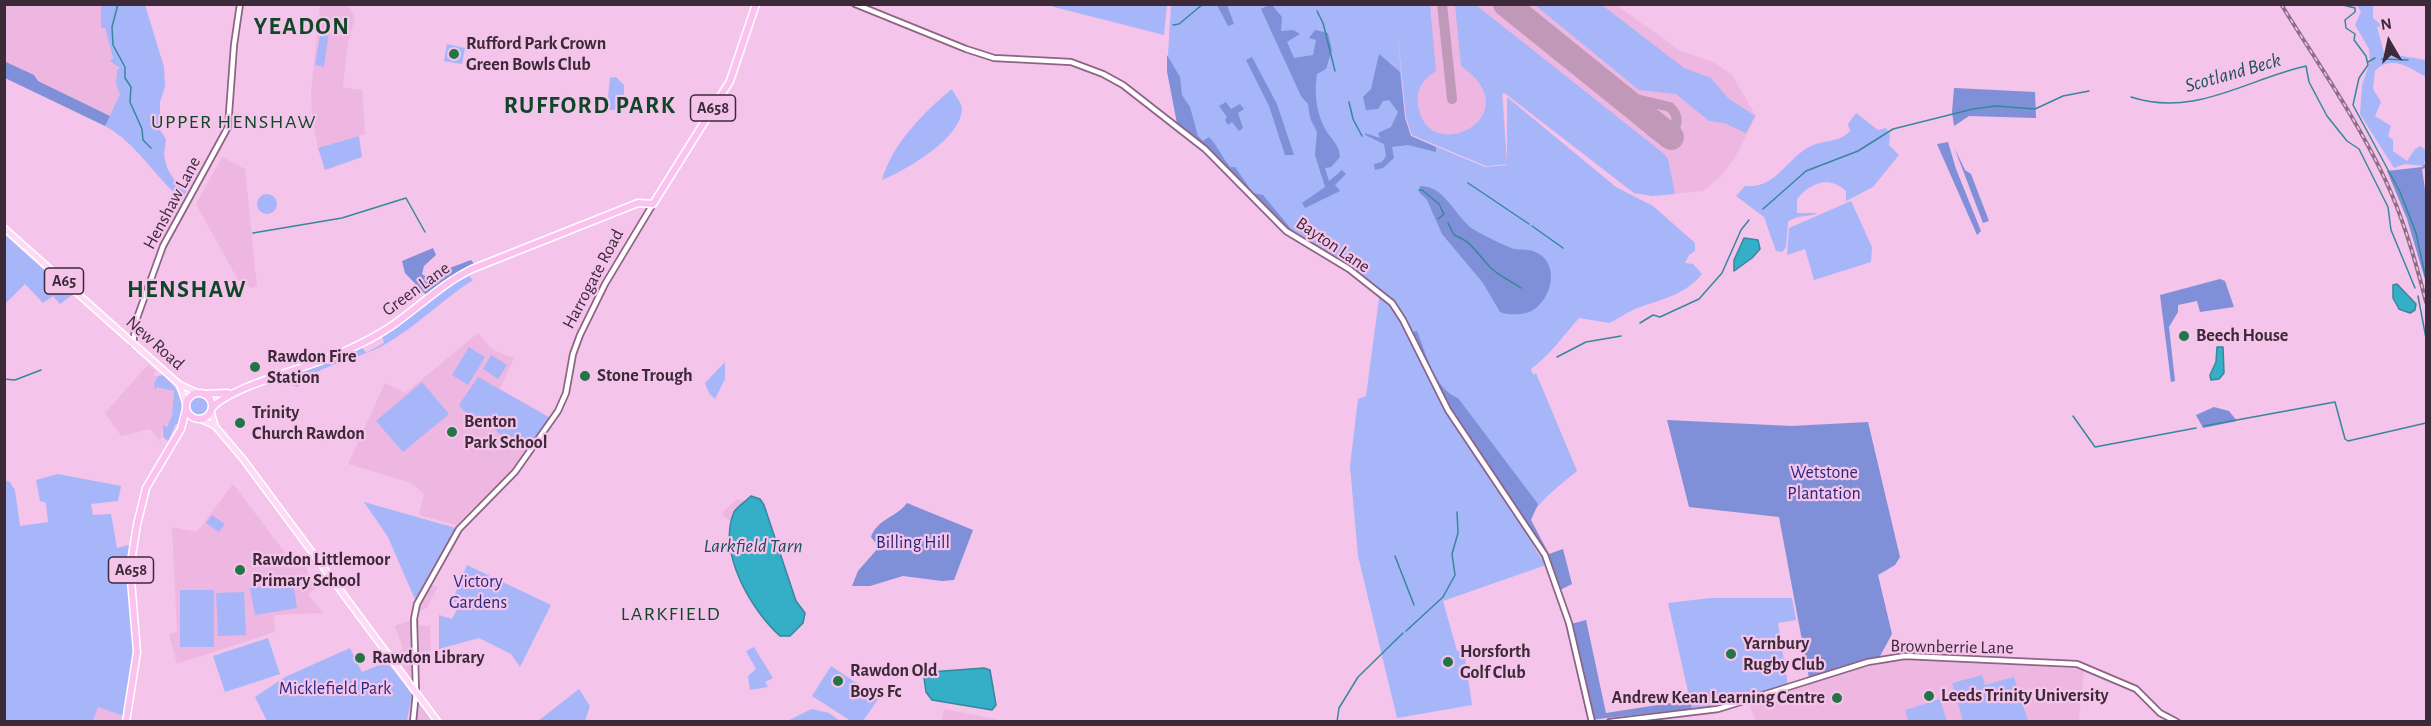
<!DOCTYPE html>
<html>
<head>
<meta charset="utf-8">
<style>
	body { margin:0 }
	#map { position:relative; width:2431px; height:726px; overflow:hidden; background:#f4c4ea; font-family:"Alegreya Sans",sans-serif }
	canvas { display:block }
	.frame { position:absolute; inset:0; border:6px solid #3d2a39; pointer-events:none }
	.north { position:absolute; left:2359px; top:12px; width:60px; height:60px; -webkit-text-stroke:4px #f4c4ea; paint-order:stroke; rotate:351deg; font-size:16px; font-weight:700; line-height:24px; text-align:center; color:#3d2a39 }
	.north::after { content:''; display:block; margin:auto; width:21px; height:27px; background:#3d2a39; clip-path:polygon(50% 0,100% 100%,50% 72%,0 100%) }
</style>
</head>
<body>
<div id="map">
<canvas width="2431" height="726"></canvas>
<div class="frame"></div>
<div class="north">N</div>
</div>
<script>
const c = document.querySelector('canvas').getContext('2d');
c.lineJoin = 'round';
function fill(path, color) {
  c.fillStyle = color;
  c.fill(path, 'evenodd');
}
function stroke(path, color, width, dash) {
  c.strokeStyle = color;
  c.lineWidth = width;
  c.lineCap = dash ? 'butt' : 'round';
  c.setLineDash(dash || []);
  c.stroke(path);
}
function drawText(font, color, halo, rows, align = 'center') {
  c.font = font + ' "Alegreya Sans",sans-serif';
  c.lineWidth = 4.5;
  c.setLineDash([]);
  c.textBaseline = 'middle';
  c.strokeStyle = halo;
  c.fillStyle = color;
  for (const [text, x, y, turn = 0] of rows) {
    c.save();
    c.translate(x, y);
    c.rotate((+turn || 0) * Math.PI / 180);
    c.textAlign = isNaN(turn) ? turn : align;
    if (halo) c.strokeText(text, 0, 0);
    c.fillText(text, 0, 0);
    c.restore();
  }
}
fill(new Path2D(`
	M4,5h97v23h4l8,31 7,10 -4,5 4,19 -10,23 -72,-35 -4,-6 -29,-14z
	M320,5h28l7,13 -7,24 -5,45 19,3 3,44 -47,14 -6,-32 -1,-24z
	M1335,5h281l63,45 36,13 17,12 24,41 -22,43 -13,17 -17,15 -52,5 -18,-3 -131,-100 4,71 -21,2 -74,-31 -6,-17 -11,-110z
	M222,157l23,12 12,118 -6,1 -13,-8 -42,-76z
	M478,333l15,17 21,8 -14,31 50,28 -29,44 -65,64 -37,-10 5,-21 -12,-11 -64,-19 37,-81 20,10z
	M148,365l8,6 -3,4 5,1 -4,7 1,6 2,-2 17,3 -2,26 -5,11 -4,-1 -3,15 -10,-12 -29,7 -16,-23z
	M233,484l62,82 11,-2 2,11 9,12 -9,8 16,18 -50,2 1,17 -98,32 -8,-30 8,-2 -5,-105 25,5z
	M737,499l9,2 -11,10 -2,12 -12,-9z
	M428,584l10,3 -11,21 -8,3v14l11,1 1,25 -13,1v45l17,24h-20l-4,-39 -18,-25 10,-9 -8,-22 16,-6z
	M1905,659l179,10 -5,52h-323l-7,-17 104,-34z
	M98,707l25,9 -2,5 -28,1z
	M944,709l61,12h-63z`), '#edb7e2');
fill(new Path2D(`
	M1328,4l102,1 6,66c-13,8 -20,18 -18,34 9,64 115,11 43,-39l-6,-61h21l187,148 5,6 7,35 -23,2 -18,-3 -129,-100 -3,1 5,70 -21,2 -74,-31 -6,-17 -10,-103 9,103 6,18 74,31 22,-2v-68l109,90 37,19 42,37v8l-6,4 -4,8 8,1 9,10c-18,22 -41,25 -67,35 -9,4 -17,10 -26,14l-30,-5c-16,18 -28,36 -48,51l2,6 3,-2 41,98c-15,13 -57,42 -48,65 4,10 11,20 17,29l-103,36 14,50 7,-1 8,55 -75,13 -39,-162 -8,-90 8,-67 8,-3 14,-105 -91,-60 -34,-31 -41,-45 -37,-32 -10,-52 4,-66z
	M101,5h44l19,62 1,20 -5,15v28l6,9 -2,16 3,13 6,10 14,12 -5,9c-28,-22 -44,-55 -77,-73l15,-32 -4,-10 1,-14 3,-2 -10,-7 3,-3 -8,-30h-4z
	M1049,5h118l-3,30 -110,-28z
	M1535,5h67l82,63 27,10 17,20 27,18 -9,17 -22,-10 -15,-2 -33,-27 -37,-4z
	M2357,5h16v13l9,8 -5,1 7,26 42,7v17c-16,-9 -35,-23 -51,-6l-2,18 8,13 -6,14 16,10 -3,10 5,4v11l14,10 8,-12 5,-3 6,4 -2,16 -19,-2 -11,4 -34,-54 2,-29 8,-23 -1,-13 -14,-24 6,-13z
	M321,30l8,1 -5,36 -9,-2z
	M447,44l18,4 -3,16 -18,-3z
	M616,77l8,8v15l-10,10h-5l-2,-2 3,-30z
	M952,89c3,7 10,13 10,21 -3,30 -56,60 -80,70 10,-36 42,-68 70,-91z
	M1856,113l22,17 8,-2 4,7 -1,10 10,10 -26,32 -27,14v-10c-17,-16 -36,-8 -49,8v14h21c-12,5 -20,1 -30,9l-2,25 -4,5 -6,-1 -12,-34 -28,-21 9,-10c32,3 41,-28 66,-40 13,-6 30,-4 39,-15l-2,-7z
	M359,136l3,21 -37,13 -7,-22z
	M257 204a10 10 0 1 1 20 0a10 10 0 1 1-20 0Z
	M1851,201l21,46 -1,15 -57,18 -9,-31 -18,6 2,-27z
	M5,235l67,60 -12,9 -7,-8 -10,7 -18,-19 -20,20z
	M469,276l4,4c-31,20 -57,47 -89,65 -27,15 -66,19 -87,42l-5,-2 1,-10 68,-29 5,7 18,-10 -2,-8 65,-48z
	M469,347l16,10 -17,28 -16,-10z
	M491,355l16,10 -9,14 -15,-10z
	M725,362v17l-10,20 -6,-6 -4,-10z
	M163,375c16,15 24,26 16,49h-3l-8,17 -5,-4v-12l4,2 5,-11 2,-25 -17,-4 -2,3 -1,-7 4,-7z
	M478,377l72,41 -21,29 -25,-14 -3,2 -16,-15 -8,6 -18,-21z
	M422,382l27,32 -46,38 -27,-31z
	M189 406a10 10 0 1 1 20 0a10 10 0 1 1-20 0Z
	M58,474l63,12 -3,15 -27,3 2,11 18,-1 6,34 12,-3c-3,31 4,62 5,93 1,27 -5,52 -11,78l-25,-9 -5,14h-88l-1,-241 6,2 5,8 5,36 28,-4 -2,-19 -6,-2 -4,-21z
	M364,502l95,27 -42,75 -29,-67z
	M212,515l13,9 -6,8 -13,-9z
	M467,565l84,40 -31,62 -9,-13 -32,-16 -40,11v-34l13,4 7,-14 -7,-4z
	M293,581l4,27 -42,7 -5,-27z
	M180,590h34v57h-34z
	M244,592l2,43 -28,1 -2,-43z
	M1710,598h82l4,22 -18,3 10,63 -60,19 -36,4 -24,-106z
	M268,638l12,36 -55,18 -12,-36z
	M754,647l19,31 -8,4 3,5 -18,3 -2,-14 8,-7 -10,-18z
	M350,648l12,24 25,-10 25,32 -5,27h-140l-12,-24 30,-20z
	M831,666l48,32 -16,23h-12l-39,-25z
	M1982,675l3,10 29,-8 14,44h-65l-11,-38z
	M579,689l11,17 -5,15h-47z
	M1940,699l7,22h-39l-3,-11z
	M812,709l17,4 11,8h-53z`), '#a6b6f9');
fill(new Path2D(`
	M1271,4l11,13 -1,14 12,-1 7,4 -13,8 7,16 19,-3 3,-15 -7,-2 6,-8 13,3 4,17 -6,19 -9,5c-3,18 -1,36 7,53 6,12 15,16 16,30l-9,10 -6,1 4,13 13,-11 4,4 -11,11 5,6 -35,17 -3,-5 23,-16 -10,-32 2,-23 -7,-14 -2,-14 -7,-8 -40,-87z
	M1217,5h10l7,19 -6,2z
	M1379,54l21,18 5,46 6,18 25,11v5l-28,-7 -16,2 2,11 -11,10 -8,2 -1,-6 8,-2 4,-6 -2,-12 -19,-9v-2l15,5 -2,-5 13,-6 7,-15 -9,-12 -6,1 -5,8 -12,1 -3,-13 8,-8z
	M1167,55l13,22 2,18 8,12 8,29 5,5 6,-4c10,11 13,20 21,30h5l18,26 10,2 34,41 -42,-36 -41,-45 -37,-32 -10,-52z
	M1252,57l25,47 17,51h-9l-16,-49 -23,-46z
	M4,61l30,14 4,6 72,35 -5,10 -100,-48z
	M1954,88l81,4 1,26 -67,-2 -15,10 -2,-14z
	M1226,102l5,7 9,-5 4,5 -6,4 5,15 -4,3 -7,-9 -4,3 -3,-5 2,-3 -8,-11z
	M1948,142l8,27 25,62 -4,4 -40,-91z
	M1954,147l11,23 6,4 18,47 -6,2z
	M2426,163v5l-4,1 4,27v87l-19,-64 -20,-48 35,-4z
	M1420,186c26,-1 36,34 56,45 11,6 27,14 38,18 6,1 13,0 19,2 26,9 21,42 3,57 -8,7 -26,8 -36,4l-17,-29 -41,-49 -15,-34 -8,-8z
	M433,248l3,7 -12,11 -2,8 4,3 45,-17 3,4 -47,32 -22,-23 -3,-12z
	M2220,279l5,2 9,26 -34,5 -3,-11 -19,4v7l-9,15 6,54 -4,1 -11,-87z
	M1417,331c9,22 17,58 41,67l80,106 -7,16 18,34 14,-5 9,35 -12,6 11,34 15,-4 20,93 84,-13 2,9 -104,11c-13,-51 -21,-107 -43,-155 -19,-44 -53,-84 -80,-123 -3,-19 -14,-29 -23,-46 -11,-20 -21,-42 -30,-64z
	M2214,407l15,4 8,10 -34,7 -7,-13z
	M1667,420l124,6 77,-4 32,135 -5,8 -17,10 14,59 -13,24 -70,20 -30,-161 -90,-10z
	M907,503l66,27 -19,50 -12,1 -39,-5 -33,10h-18l6,-15 21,-24 -8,-10c6,-18 26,-20 36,-34z`), '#7f8fd8');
const water = new Path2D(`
	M1744,238l14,2 2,9 -8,9 -18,13v-11z
	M2397,284l19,20 -1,6 -5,3 -11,-4 -6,-11v-13z
	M2217,347h6l1,26 -5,6 -8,1 -1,-5 6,-13z
	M751,496l9,3 4,6 32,96 9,12 -2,10 -13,13h-10c-29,-26 -63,-84 -46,-124 3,-5 12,-11 17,-16z
	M984,668l6,2 6,35 -4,5 -60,-10 -6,-8 -2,-14 6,-6z`);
fill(water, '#34afc7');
stroke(water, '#37879c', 1.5);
stroke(new Path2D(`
	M118,4l-6,23 1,18 12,22v11l6,9 -1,15 12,27 1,11 8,8
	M2339,4l16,4v4l-10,8 1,8 9,6 -1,6 12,16 2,9 -9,13 -6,27 47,87 16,41 10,46
	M1317,11l6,12 12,48
	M1173,25l6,-1 24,-20
	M2382,59l26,1
	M2368,62l7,-4
	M2131,97c64,21 116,-18 175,-31l3,16 18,34 20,25 12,8 29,58 3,23 24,58
	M1349,102l4,17 9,17
	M1468,183l61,41
	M1419,190h3l17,14 5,10 -6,5
	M1763,209l43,-38 52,-20 35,-22 80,-20 23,-3 39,3 28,-13 26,-5
	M1448,223l6,12c17,6 23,18 35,31 8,9 22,15 32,22
	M1532,226l31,22
	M253,233l89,-15 64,-20 19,34
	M2418,296l8,42
	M1640,323l13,-8 7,2 39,-18 23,-26 19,-43 8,-10
	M1557,357l29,-15 35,-6
	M4,379l11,1 26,-10
	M2073,416l22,31 101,-19
	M2204,426l131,-24 10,37 3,2 78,-18
	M1395,556l19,49
	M1406,631l37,-34 12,-22 -3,-21 6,-21 -1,-21
	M1337,722l2,-14 19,-31 45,-44`), '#37879c', 1.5);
stroke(new Path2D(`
	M1442,4l10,95
	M1619,95l51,12c9,9 9,19 -1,27 -19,7 -22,-9 -30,-22`), '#c099b8', 10);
stroke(new Path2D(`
	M1506,4l165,133`), '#c099b8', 26);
const secondary = new Path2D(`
	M855,4l111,45 28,9 77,4 32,12 20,11 82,64 81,82 63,38 43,34 11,17 45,90 97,145 24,68 23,99
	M133,343l4,-25 26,-72 65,-119 6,-82 6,-41
	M413,722l3,-30 -2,-73 3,-15 42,-75 56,-57 43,-61 8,-18 7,-39 7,-19 25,-51 48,-80
	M1610,722l108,-13 150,-47 37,-6 172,8 59,25 24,24 17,9`);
const primary = new Path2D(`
	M4,228l175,156 19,9
	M180,386l6,18
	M211,411l4,15
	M200,419l15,7 28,33 195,263`);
const highway = new Path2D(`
	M186 406a13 13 0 1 1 26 0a13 13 0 1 1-26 0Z
	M203,394l25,-1
	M212,408c21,-23 96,-40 129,-55 18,-8 36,-17 52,-28 27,-19 50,-42 79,-56l166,-66 15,1 77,-123 26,-77
	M126,722l11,-70 -7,-84 7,-43 9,-37 35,-59 5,-20`);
stroke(secondary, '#8e6386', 8);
stroke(primary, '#fff', 8);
stroke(highway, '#fff', 9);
stroke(secondary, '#fff', 4.5);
stroke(primary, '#fddaf5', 5);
stroke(highway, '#fbc1ef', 6);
const rail = new Path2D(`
	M2281,4c35,57 74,112 103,173 19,40 31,82 42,125`);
stroke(rail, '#8d6e87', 4);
stroke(rail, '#f4c4ea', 1.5, [4.5]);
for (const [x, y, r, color] of [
	[454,54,6,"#247545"],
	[2184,336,6,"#247545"],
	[255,367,6,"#247545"],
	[585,376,6,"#247545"],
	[240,423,6,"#247545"],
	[452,432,6,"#247545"],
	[240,570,6,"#247545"],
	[1731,654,6,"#247545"],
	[360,658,6,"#247545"],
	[1448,662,6,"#247545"],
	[838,681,6,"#247545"],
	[1929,696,6,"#247545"],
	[1837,698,6,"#247545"]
]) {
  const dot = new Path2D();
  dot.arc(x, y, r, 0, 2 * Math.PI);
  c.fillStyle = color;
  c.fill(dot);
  stroke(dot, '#f4c4ea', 2);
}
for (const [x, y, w] of [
	[713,108,45],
	[64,281,39],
	[131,570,45]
]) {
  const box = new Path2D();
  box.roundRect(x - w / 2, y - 13, w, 26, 4.5);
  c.fillStyle = '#f4c4ea';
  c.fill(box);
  stroke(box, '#3d2a39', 1.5);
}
drawText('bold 16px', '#3d2a39', null, [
	["A658",713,108],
	["A65",64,281],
	["A658",131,570]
]);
drawText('bold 18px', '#3d2a39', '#f4c4ea', [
	["Rufford Park Crown",466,44],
	["Green Bowls Club",466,65],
	["Beech House",2196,336],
	["Rawdon Fire",267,357],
	["Station",267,378],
	["Stone Trough",597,376],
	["Trinity",252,413],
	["Church Rawdon",252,434],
	["Benton",464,422],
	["Park School",464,443],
	["Rawdon Littlemoor",252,560],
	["Primary School",252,581],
	["Yarnbury",1743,644],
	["Rugby Club",1743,665],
	["Horsforth",1460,652],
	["Golf Club",1460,673],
	["Rawdon Library",372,658],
	["Rawdon Old",850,671],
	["Boys Fc",850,692],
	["Leeds Trinity University",1941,696],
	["Andrew Kean Learning Centre",1825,698,"right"]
], 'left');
drawText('18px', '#3d2a39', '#f4c4ea', [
	["Henshaw Lane",172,203,-62],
	["Bayton Lane",1333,245,34],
	["Harrogate Road",593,279,-62],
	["Green Lane",416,289,-36],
	["New Road",155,343,42],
	["Brownberrie Lane",1952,647,1]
]);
drawText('18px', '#252a7d', '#f4c4ea', [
	["Wetstone",1824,473],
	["Plantation",1824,494],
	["Billing Hill",913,543],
	["Victory",478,582],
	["Gardens",478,603],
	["Micklefield Park",335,689]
]);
drawText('italic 20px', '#1d4f5a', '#f4c4ea', [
	["Scotland Beck",2233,73,-16],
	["Larkfield Tarn",753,546]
]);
c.letterSpacing = '1.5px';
drawText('20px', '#0e4626', '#f4c4ea', [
	["UPPER HENSHAW",234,122],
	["LARKFIELD",671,614]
]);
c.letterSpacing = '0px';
c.letterSpacing = '1.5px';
drawText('bold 24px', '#0e4626', '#f4c4ea', [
	["YEADON",302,27],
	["RUFFORD PARK",590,106],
	["HENSHAW",187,290]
]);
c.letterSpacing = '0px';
</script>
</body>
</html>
